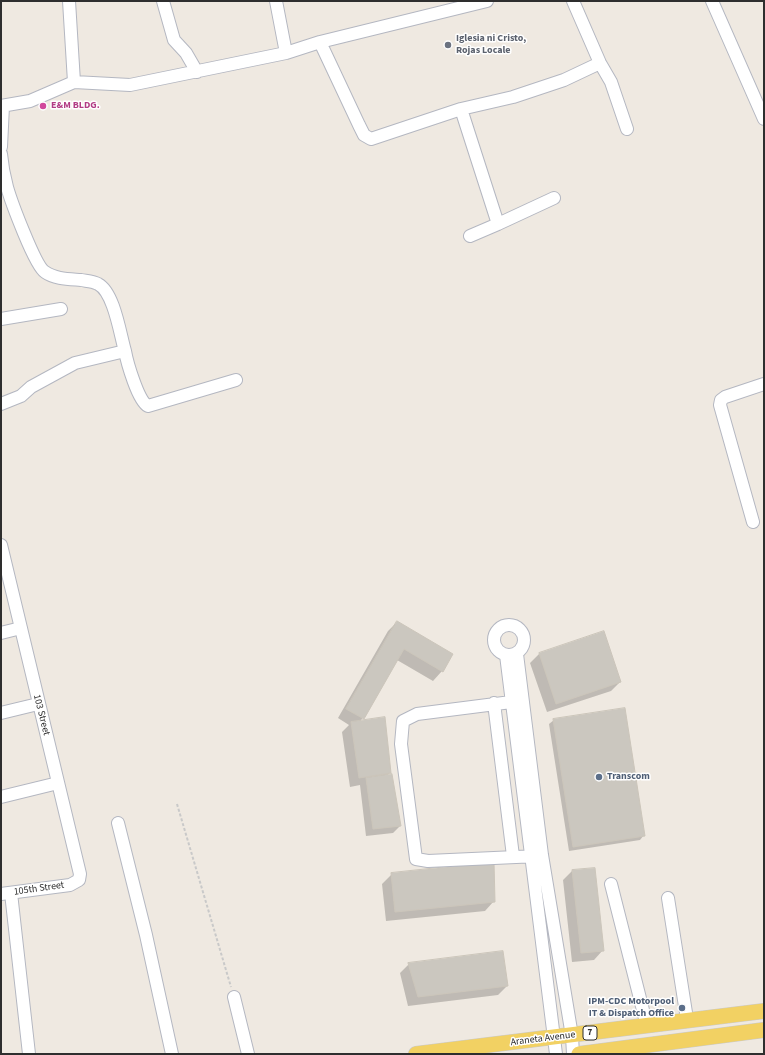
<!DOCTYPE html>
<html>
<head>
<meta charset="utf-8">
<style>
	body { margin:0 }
	#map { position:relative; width:765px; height:1055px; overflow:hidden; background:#efe9e1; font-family:"Source Sans 3",sans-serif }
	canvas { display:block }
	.frame { position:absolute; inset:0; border:2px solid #2e2e2e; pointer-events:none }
</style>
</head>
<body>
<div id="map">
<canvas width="765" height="1055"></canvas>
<div class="frame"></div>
</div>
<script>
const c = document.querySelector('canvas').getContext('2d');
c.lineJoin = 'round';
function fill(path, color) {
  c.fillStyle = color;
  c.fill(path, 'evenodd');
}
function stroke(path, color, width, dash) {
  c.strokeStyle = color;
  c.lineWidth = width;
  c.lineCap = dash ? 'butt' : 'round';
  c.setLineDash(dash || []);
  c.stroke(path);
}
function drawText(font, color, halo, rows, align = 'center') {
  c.font = font + ' "Source Sans 3",sans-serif';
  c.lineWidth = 3;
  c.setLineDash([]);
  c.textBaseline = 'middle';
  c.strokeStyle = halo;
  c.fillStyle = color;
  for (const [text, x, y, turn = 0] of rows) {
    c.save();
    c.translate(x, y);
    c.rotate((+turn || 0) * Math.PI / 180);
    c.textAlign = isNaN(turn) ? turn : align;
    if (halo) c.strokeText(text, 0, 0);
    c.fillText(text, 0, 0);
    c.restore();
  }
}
fill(new Path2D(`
	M397,622l45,49 -9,10 -36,-21 -37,62 30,50 -3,4 13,50 -7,7 -27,3 -6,-51 -10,2 -8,-55 7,-7 -11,-7 50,-87z
	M539,654l81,28 -9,9 -64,21 -17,-49z
	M554,720l90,115 -4,5 -71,11 -20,-127z
	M572,871l31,79 -9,10 -22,2 -9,-82z
	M392,874l102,27 -9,10 -99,10 -4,-37z
	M409,964l98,22 -9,9 -90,11 -8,-33z`), '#0003');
const building = new Path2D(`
	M397,621l56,33 -10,18 -39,-23 -40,70 -18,-10z
	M604,631l17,51 -65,22 -17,-51z
	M625,708l20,128 -72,11 -20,-128z
	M385,717l6,56 -32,5 -8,-56z
	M392,774l9,52 -28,3 -7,-51z
	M494,862l1,40 -100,10 -4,-39z
	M595,868l9,83 -23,2 -9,-83z
	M503,951l5,35 -90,11 -10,-34z`);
fill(building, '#cbc7bf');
stroke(building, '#cbc5ba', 1);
const minor = new Path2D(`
	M69,1l5,81
	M163,1l11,39 12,13 11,19
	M276,1l10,52
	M573,1l27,62 11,19 16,47
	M712,1l52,118
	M320,42l39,83 5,10 7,4 90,-30 52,-12 51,-17 36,-17
	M1,106l29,-5 44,-19 56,3 156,-32 34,-11 167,-41
	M461,109l37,115 56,-26
	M1,147l2,-41
	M1,154c1,11 3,22 6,33 4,14 28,79 38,85 10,7 24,7 36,8 5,1 12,1 17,4 16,8 22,50 27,67
	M470,236l28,-12
	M1,319l60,-10
	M1,404l20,-8 10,-9 44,-24 50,-12c2,11 13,50 23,55l88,-26
	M753,522l-33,-117 1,-5 4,-3 39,-13
	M1,545l79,329 -1,6 -9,5 -69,9
	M494 640a15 15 0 1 1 30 0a15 15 0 1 1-30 0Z
	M1,633l20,-5
	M517,654l25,201 30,181 1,18
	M506,655l50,399
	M519,701l-102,13 -14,7 -2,23 15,115 12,2 110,-5
	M494,703l19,153
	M1,713l37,-9
	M1,797l57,-14
	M118,823l28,112 26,119
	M611,884l36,142
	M11,893l18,161
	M668,898l19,121
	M234,997l14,57`);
const major = new Path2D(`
	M416,1054l348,-43
	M579,1054l185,-24`);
stroke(minor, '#b4b7c1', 14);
stroke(major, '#c9c9c9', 16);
stroke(new Path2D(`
	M177,804l54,183`), '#c9c9c9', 2, [3, 2]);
stroke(minor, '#fff', 12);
stroke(major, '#f2d163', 15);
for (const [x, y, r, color] of [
	[448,45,4,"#6b7280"],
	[43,106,4,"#d1479c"],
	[599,777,4,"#5c6f8a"],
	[682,1008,4,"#5c6f8a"]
]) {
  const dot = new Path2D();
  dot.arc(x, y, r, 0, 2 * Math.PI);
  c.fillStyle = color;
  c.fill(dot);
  stroke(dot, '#fff', 1.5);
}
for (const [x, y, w] of [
	[590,1033,14]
]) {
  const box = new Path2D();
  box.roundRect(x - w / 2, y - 7, w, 14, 3);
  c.fillStyle = '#fff';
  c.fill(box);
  stroke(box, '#2e2e2e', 1);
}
drawText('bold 9px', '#2e2e2e', null, [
	["7",590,1033]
]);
drawText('bold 10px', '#5b616d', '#fff', [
	["Iglesia ni Cristo,",456,39],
	["Rojas Locale",456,51]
], 'left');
drawText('bold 10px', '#b23c85', '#fff', [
	["E&M BLDG.",51,106]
], 'left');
drawText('10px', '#2e2e2e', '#fff', [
	["103 Street",41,715,76],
	["105th Street",39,889,-8],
	["Araneta Avenue",543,1039,-7]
]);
drawText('bold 10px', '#4e5e75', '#fff', [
	["Transcom",607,777],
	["IPM-CDC Motorpool",674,1002,"right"],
	["IT & Dispatch Office",674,1014,"right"]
], 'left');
</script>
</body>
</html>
